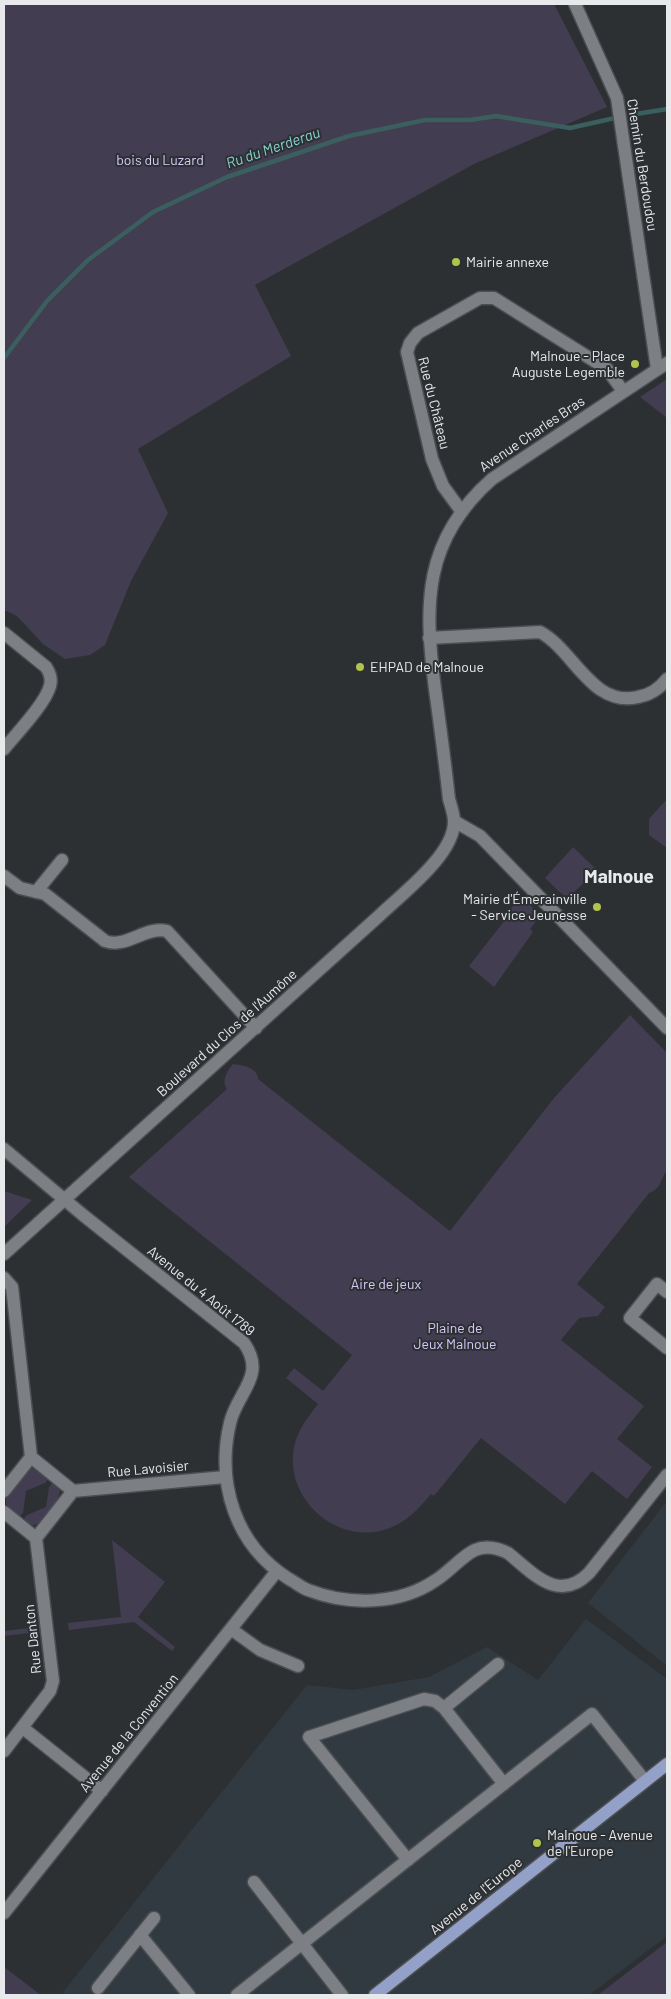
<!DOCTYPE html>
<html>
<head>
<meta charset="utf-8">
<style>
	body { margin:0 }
	#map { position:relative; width:671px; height:1999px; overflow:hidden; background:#2c3033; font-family:Barlow,sans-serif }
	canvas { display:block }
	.frame { position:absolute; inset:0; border:5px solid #e7e9eb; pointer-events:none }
</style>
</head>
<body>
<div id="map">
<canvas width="671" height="1999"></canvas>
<div class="frame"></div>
</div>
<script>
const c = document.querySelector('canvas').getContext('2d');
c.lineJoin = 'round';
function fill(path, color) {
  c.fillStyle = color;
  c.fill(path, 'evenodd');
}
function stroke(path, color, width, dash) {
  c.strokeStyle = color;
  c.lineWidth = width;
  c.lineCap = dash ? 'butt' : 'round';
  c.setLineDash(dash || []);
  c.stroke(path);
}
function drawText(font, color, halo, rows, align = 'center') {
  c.font = font + ' Barlow,sans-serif';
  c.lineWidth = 4;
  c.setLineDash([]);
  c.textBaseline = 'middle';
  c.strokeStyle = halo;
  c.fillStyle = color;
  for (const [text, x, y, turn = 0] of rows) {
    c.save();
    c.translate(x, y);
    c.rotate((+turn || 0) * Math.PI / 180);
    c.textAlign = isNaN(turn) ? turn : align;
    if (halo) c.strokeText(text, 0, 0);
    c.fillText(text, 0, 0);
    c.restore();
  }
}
fill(new Path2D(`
	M667,1501v165l-79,-63z
	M586,1619l81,60v257l-78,59h-522l-4,-3 244,-307 46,5 76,-13 58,-30 51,33z`), '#323a41');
fill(new Path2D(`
	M4,4h550l53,103 -133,57 -219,121 36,71 -153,93 30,64 -37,68 -26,64 -15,10 -25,4 -22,-15 -26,-28 -13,-6z
	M667,379v39l-27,-21z
	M667,799v49l-18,-13v-16z
	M573,847l24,23 -30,29 -22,-21z
	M521,895l19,21 -10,13 3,3 -39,55 -25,-21 40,-51 -1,-2z
	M630,1015l37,38v117c-7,10 -5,18 -18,23l-72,91 28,23 -7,9 -19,2 -18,22 83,66 -27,33 35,28 -25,32 -35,-28 -27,33 -84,-66 -47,58 -3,-2c-12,14 -23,27 -41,34 -52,20 -109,-30 -95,-85 4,-15 14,-27 23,-39l-32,-26 8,-10 29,23 29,-36 -223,-178 98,-88c-6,-8 0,-18 6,-25 10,1 25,4 25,15l192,152 104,-133z
	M4,1191l28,9 -28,27z
	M35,1468l14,10 -4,5 -19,8 -3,22 -4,4 -13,-13v-8l23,-27z
	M54,1481l6,8c1,9 -16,34 -26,36 -5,0 -7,-2 -11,-5l4,-5 19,-8 3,-20z
	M112,1540l53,42 -27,35 37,30 -3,4 -38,-29 -65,8 -1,-7 53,-6z
	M38,1627l1,5 -35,4v-5z
	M667,1942v53h-69z
	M4,1967l37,28h-37z`), '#423d50');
stroke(new Path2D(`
	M630,115l37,-6
	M4,358l43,-57 41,-41 65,-48 74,-35 122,-41 76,-16h45l26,-4 74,12 45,-10`), '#3a5f5e', 4.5);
const minor = new Path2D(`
	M575,4l42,94 40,271
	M462,512l-19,-26 -11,-27 -25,-107 3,-9 8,-10 62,-35h14l113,71 16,22
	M4,633l42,34c4,6 6,12 4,19 -5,18 -33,47 -46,63
	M429,638l111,-6c34,18 52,76 98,65 12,-2 22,-9 29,-18
	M454,821l26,15 187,192
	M4,876l16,12 25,6 60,47c21,8 40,-15 62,-10l89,97
	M36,892l26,-32
	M4,1149l79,66 161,128c23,33 -7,49 -14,80 -14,60 5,122 59,156 6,3 13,9 19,11 41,16 92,15 128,-10 13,-8 26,-24 39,-30 11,-5 23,-2 33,3 25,20 50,51 81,20l78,-98
	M4,1254l376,-339c22,-21 75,-61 74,-94 0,-7 -3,-15 -5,-22 -4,-37 -9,-74 -14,-110 -11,-85 -12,-149 57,-210l175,-116
	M4,1278l8,9 19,170
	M667,1292l-10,-8 -27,34 37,30
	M4,1491l27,-34 42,34
	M73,1491l152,-14
	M4,1512l32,26 37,-47
	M231,1629l29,21 38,16
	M444,1708l54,-44
	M23,1728l79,63
	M4,1751l46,-60 3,-10 -17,-143
	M408,1860l-99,-123 115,-38 11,2 9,7 60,76
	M254,1882l88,113
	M4,1913l273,-342
	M140,1935l49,60
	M98,1988l56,-70
	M237,1995l355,-281 53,67`);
const major = new Path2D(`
	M375,1995l292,-231`);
stroke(minor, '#4c4e51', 15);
stroke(major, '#4c4e51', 15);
stroke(minor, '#7c8084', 12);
stroke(major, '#93a0c7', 12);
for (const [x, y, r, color] of [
	[456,262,5,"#b2c34c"],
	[635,364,5,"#b2c34c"],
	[360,667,5,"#b2c34c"],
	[597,907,5,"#b2c34c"],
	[537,1843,5,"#b2c34c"]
]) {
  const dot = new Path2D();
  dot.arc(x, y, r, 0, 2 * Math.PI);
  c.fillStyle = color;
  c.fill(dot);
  stroke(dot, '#2c3033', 2);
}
drawText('14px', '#d7c9fd', '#2c3033', [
	["bois du Luzard",160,160],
	["Aire de jeux",386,1284],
	["Plaine de",455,1328],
	["Jeux Malnoue",455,1344]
]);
drawText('14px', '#e7e9eb', '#2c3033', [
	["Chemin du Berdoudou",642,165,81],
	["Rue du Château",434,403,76],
	["Avenue Charles Bras",532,434,-34],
	["Boulevard du Clos de l'Aumône",227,1033,-42],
	["Avenue du 4 Août 1789",201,1291,39],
	["Rue Lavoisier",148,1469,-5],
	["Rue Danton",33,1639,-96],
	["Avenue de la Convention",129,1733,-51],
	["Avenue de l'Europe",476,1896,-39]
]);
drawText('14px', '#e7e9eb', '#2c3033', [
	["Mairie annexe",466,262],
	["Malnoue - Place",625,356,"right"],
	["Auguste Legemble",625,372,"right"],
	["EHPAD de Malnoue",370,667],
	["Mairie d'Émerainville",587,899,"right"],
	["- Service Jeunesse",587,915,"right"],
	["Malnoue - Avenue",547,1835],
	["de l'Europe",547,1851]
], 'left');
drawText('italic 15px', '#88d0ce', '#2c3033', [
	["Ru du Merderau",273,148,-19]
]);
drawText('bold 19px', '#e7e9eb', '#2c3033', [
	["Malnoue",619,877]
]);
</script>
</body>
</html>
